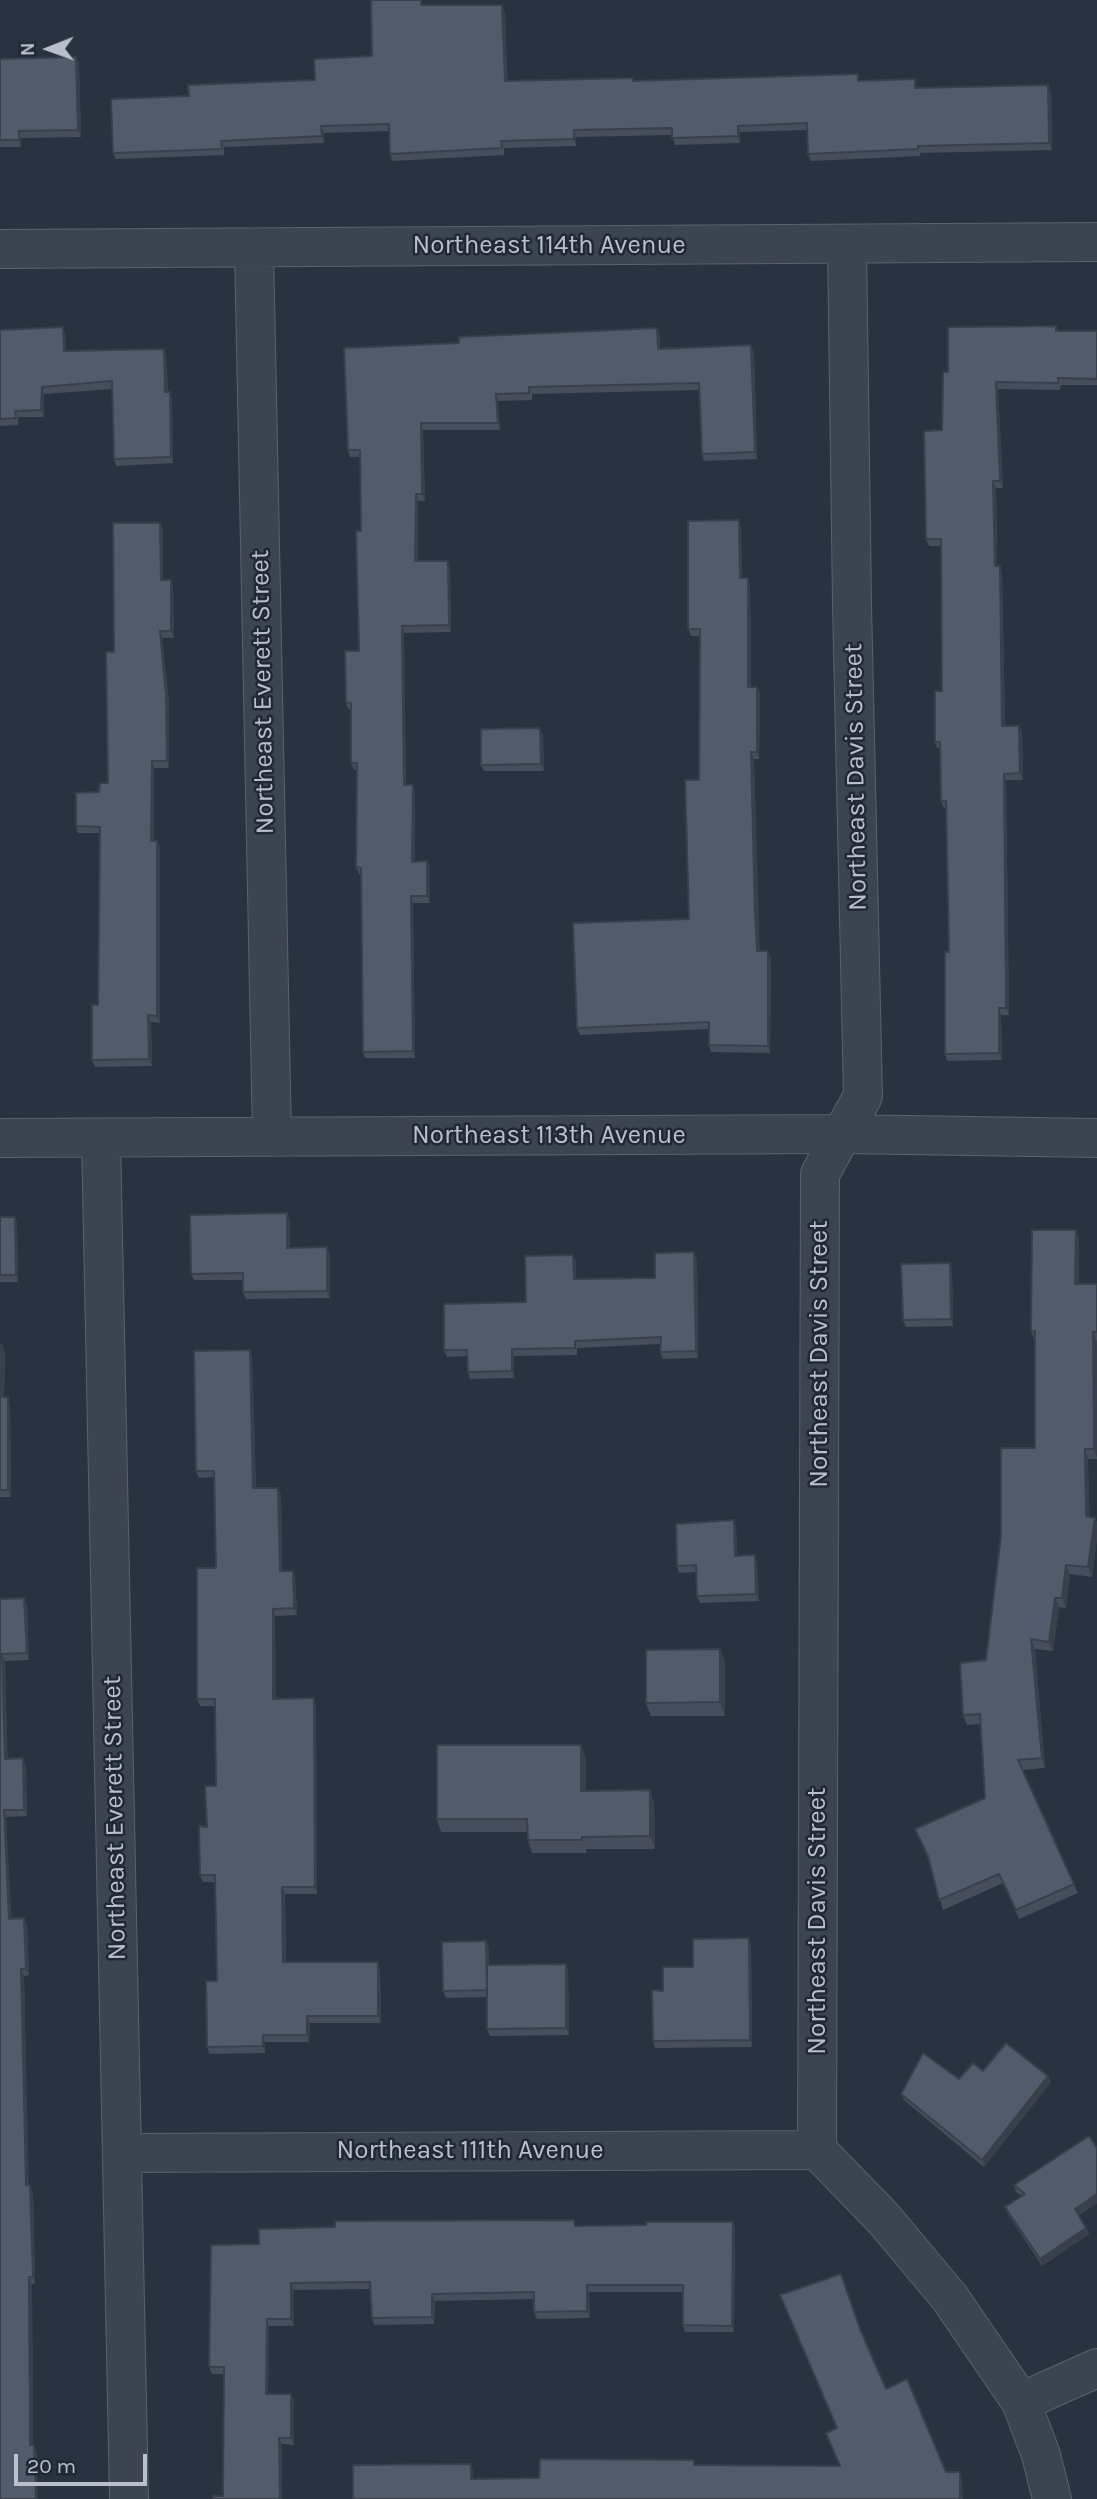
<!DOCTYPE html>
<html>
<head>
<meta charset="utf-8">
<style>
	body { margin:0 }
	#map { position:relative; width:1097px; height:2499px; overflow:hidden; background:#283241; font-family:Karla,sans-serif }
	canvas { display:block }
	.north { position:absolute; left:14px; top:14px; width:70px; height:70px; -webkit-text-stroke:5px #212936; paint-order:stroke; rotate:269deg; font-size:19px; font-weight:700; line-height:28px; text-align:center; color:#b9c0cb }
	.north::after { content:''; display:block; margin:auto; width:24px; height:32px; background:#b9c0cb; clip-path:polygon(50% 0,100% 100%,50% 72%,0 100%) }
	.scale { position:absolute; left:14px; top:2454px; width:133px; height:32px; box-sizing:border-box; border:4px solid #b9c0cb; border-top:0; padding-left:9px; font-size:21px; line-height:24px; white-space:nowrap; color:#b9c0cb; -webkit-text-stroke:5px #212936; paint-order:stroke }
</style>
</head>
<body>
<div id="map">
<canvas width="1097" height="2499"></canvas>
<div class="north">N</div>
<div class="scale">20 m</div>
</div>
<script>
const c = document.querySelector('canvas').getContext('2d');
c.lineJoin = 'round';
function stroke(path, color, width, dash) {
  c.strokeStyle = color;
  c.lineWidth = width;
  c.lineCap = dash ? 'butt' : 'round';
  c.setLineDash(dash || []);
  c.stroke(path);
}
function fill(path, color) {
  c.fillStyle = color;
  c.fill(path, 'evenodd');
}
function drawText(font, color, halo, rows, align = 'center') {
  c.font = font + ' Karla,sans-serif';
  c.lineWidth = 5;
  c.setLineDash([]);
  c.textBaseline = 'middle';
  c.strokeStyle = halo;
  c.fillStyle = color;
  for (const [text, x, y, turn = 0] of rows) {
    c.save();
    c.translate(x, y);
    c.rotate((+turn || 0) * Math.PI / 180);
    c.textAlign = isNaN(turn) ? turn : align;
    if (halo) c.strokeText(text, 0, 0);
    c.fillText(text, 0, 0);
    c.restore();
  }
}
const street = new Path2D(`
	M847,244l5,360 11,492 -43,78 -3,976 67,69 66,79 71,104 20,53 11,44
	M254,248l18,889
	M0,249l1097,-7
	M0,1138l842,-4 255,4
	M101,1138l28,1361
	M122,2153l695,-3
	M1021,2402l76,-34`);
stroke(street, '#5a626e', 40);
stroke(street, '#3c4451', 38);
fill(new Path2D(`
	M423,5l82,7 2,69 126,-3 1,3h226l57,5v2l134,4 1,58 -132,3v3l-109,5 -3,-7 -1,-24 -67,2v11l-65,2 -3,-10 -96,2v9l-72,2v7l-112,6 -2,-7 -1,-23 -65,2v10l-100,4v8l-108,4 -3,-6 76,-57 126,-16 57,-24z
	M76,57l3,7 2,73 -60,1v9h-21v-88z
	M1056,326l2,5h39v54h-36l-1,5 -62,-1 5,99h-7l1,78h3l2,7 3,153 17,6 1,48h-17l3,235h-8l1,45 -55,1 -2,-7 4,-102 -3,-144h-2l-3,-7 -1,-53h-3l-2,-6 7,-51 -1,-145h-12l-3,-7 16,-109 6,-58z
	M657,328l3,7v13l91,-3 3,7 3,107 -53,2 -2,-7 -3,-64 -167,4v6l-34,1 2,29h-77l2,71h-7v60l32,6 1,65 -47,1 2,152 9,7v70l12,-1 3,7v35h-17l2,155h-50l-2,-6 -2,-177 -2,-1 -3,-7 1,-97h-3l-3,-7v-54h-3l-2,-7 13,-51 2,-120 -1,-74h-10l-2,-7 111,-107z
	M0,330l65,4 1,17 98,-2 2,7 2,36 4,7 1,64 -57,3 -2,-7 -2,-70 -68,5v23h-26v8l-18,1z
	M741,527l1,51 8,6 1,103h6l3,7 -1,65h-5l4,161 1,31 12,7 -1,95 -59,-1 -2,-7v-16l-129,6 -3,-7 112,-109 10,-139 1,-144h-9l-3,-7z
	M163,530v50h8l2,7 1,51h-12l7,64v66h-15v73h3l3,7v175l-9,-1 1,44 -57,1 -3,-7 6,-55 2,-172h-22l-2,-7 32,-43 6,-131z
	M543,735l1,36h-60l-3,-6z
	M0,1217h15l2,7 1,58h-18z
	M290,1220v28l37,-1 3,7v44l-84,1 -3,-7v-12h-49l-3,-6z
	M1076,1230l3,10v44h18v175h-9l1,58 6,1 2,5v15l-5,39 -22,-3 -4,34 -7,-1 -6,44 -18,-2 10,119 -22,2 55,123 -59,26 -16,-36 -60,27 -14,-49 -14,-32 70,-31 -5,-74 -13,1 -4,-10 23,-55 49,-212v-107l-4,-10z
	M573,1255l3,6v18l79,-1 42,-19 1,99 -35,1 -3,-7 1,-8 -84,4v7l-63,1v22l-44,1 -2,-7 -1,-16 -20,1 -3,-7 82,-48z
	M950,1263l2,7 1,56 -47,1 -3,-7z
	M0,1345h2l3,7 -1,45 6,7 1,93h-11z
	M252,1357l4,131 25,7 1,76h11l2,7 2,37 -22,1v83l41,6 1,189h-32l1,68 94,7 1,54h-71l-1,19h-44v11l-56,1 -2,-7 10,-66 -2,-99h-12l-3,-7 7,-48 9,-41 -1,-80h-15l-3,-7 19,-131 -1,-91 -16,1 -3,-7z
	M734,1520l2,7 1,29 20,6 2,39 -59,2 -3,-7 -1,-24 -17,1 -2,-7z
	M1,1599l26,6 2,55 -24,1 2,97 19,7 1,51 -21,1 5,101 16,7 2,50 -5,1 4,209 5,7 2,92h-3l1,161 4,7 -37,47z
	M720,1649l5,13v54h-74l-5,-13z
	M586,1757v34l68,11 1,47h-69v4h-54l-4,-13v-8h-87l-4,-13z
	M486,1941l3,7v17l77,-1 2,7 1,64 -79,1 -3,-7v-32l-41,1 -3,-7z
	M751,1945l1,102 -97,1 -2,-7 10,-50z
	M983,2071l65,5 3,6 -67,85 -80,-67 -3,-6 58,-15z
	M1097,2148v55l-18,12 7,13 3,6 -47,32 -34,-52 -3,-7 17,-11 -6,-4 -2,-7z
	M733,2222l2,7 -1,103h-49l-2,-7v-33h-94l1,26 -53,1 -3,-7v-13l-99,2 -1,23 -60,1 -2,-7 -2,-29 -76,1v36h-25l-1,68h23l3,7v44l-12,-1 -59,52v-122h-11l-3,-7 50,-123 317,-18 70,-1z`), '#464e5d');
fill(new Path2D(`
	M502,5l3,7 3,76 -3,-7z
	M76,57l3,7 2,73 -3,-7z
	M1048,85l3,7 1,58 -3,-7z
	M321,126l3,7v10l-2,-7z
	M738,126l2,6v11l-2,-7z
	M574,130l2,7v9l-2,-7z
	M19,131l2,7v9l-2,-7z
	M63,327l2,7 1,24 -2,-7z
	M657,328l3,7v20l-2,-6z
	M751,345l3,7 3,107 -2,-7z
	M164,349l2,7 2,43 -3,-7z
	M996,382l2,7 5,99 -3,-7z
	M42,387l2,7v23l-3,-7z
	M170,392l2,7 1,64 -2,-6z
	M496,394l2,7 2,29 -2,-7z
	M421,423l2,7 2,71 -3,-7z
	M993,481l3,7 1,85 -2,-7z
	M416,494l2,7v67l-3,-7z
	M739,520l2,7 1,58 -2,-7z
	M160,523l3,7v57l-2,-7z
	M448,561l2,6 1,65 -2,-7z
	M1000,566l2,7 3,160 -3,-7z
	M748,578l2,6 1,110 -3,-7z
	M171,580l2,7 1,51 -3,-7z
	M402,626l2,7 2,159 -2,-7z
	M160,631l2,7 7,64v66l-2,-7z
	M757,687l3,7 -1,65 -2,-7z
	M1019,726l3,6 1,48 -3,-7z
	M540,728l3,7 1,36 -3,-7z
	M751,752l3,7 6,199 -3,-7 -2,-38z
	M152,761l2,7v80l-3,-7z
	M1004,774l2,6 3,235 -3,-7z
	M413,785l2,7v76l-3,-6z
	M157,841l3,7v175l-3,-7z
	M427,861l3,7v35l-3,-7z
	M411,896l2,7 2,155 -2,-7z
	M768,951l3,7 -1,95 -2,-7z
	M999,1008l2,7 1,45 -3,-7z
	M148,1015l3,7 1,44 -3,-7z
	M287,1213l3,7v34l-3,-6z
	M15,1217l2,7 1,58 -2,-7z
	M1076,1230l3,10v54l-4,-10z
	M327,1247l3,7v44l-3,-7z
	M694,1252l3,7 1,99 -2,-7z
	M573,1255l3,6v25l-2,-7z
	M950,1263l2,7 1,56 -2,-7z
	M1093,1332l4,10v116l-3,-9z
	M2,1345l3,7 -1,52 -2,-7z
	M512,1349l2,7v22l-2,-7z
	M250,1350l2,7 4,138 -3,-7z
	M8,1397l2,7 1,93 -3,-7z
	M1085,1449l3,10 2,67 -4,-10z
	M278,1488l3,7 1,83 -2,-7z
	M1095,1518l2,5v15l-5,39 -4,-10z
	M734,1520l2,7 1,36 -2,-7z
	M755,1555l2,7 2,39 -3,-7z
	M1066,1565l4,9 -4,34 -4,-10z
	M293,1571l2,7 2,37 -3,-7z
	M24,1598l3,7 2,55 -2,-7z
	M1055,1598l4,9 -6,44 -4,-9z
	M273,1609l2,7 1,90 -3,-7z
	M1031,1639l4,10 10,119 -3,-10z
	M720,1649l5,13v54l-5,-14z
	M2,1654l3,7 3,104 -3,-6z
	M314,1698l2,7 1,189 -2,-7z
	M581,1745l5,12v47l-5,-13z
	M23,1758l3,7 1,51 -3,-6z
	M650,1790l4,12 1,47 -5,-13z
	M4,1810l2,7 6,108 -3,-6z
	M282,1887l3,7 1,75 -3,-7z
	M24,1918l3,7 2,50 -3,-6z
	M749,1938l2,7 1,102 -2,-7z
	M486,1941l3,7 1,49 -3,-7z
	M378,1962l2,7 1,54 -3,-7z
	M566,1964l2,7 1,64 -3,-7z
	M21,1969l3,7 5,216 -3,-7z
	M307,2016l3,7 -1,19 -2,-7z
	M263,2035l2,7v11l-2,-7z
	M1048,2076l3,6 -67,85 -2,-7z
	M30,2185l3,7 2,92 -2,-7z
	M1097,2194v9l-20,13 -2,-7z
	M733,2222l2,7 -1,103 -2,-6z
	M1086,2228l3,6 -47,32 -2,-7z
	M29,2277l3,7 1,168 -3,-7z
	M291,2283l3,7v36l-3,-7z
	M587,2285l2,7 1,26 -3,-7z
	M432,2294l3,7 -1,23 -2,-7z
	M267,2319l2,7 -1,75 -2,-7z
	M291,2394l3,7v44l-3,-7z
	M279,2438l3,6v55h-2z
	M34,2445l3,7 1,47h-2z
	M471,2464l2,7v15l-2,-7z
	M960,2472l2,7 1,20h-3z`), '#39404c');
const building = new Path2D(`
	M371,0h50v5h81l3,76 128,-3v3l225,-7v7l57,-2v9l133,-3 1,58 -131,3v3l-110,5 -1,-31 -69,3v10l-66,2v-10l-98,2v9l-73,2 1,7 -112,6 -1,-30 -68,2 1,10 -101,5 1,8 -109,4 -2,-54 78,-3 -1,-11 127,-5 -1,-21 58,-3z
	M76,57l2,73 -59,1v9h-19v-81z
	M1056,326v5h41v48l-39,-1v5l-62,-1 4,99h-7l2,85h5l2,160h17l1,47 -16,1 2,234h-7v45l-54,1v-102h4l-3,-151h-5l-1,-59h-5v-51h7l-1,-152h-15l-2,-108 18,-1 1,-58h5v-45z
	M63,327l1,24 100,-2 1,43h5l1,65 -57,2 -2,-78 -70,6 -1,23 -26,1 1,7 -16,1v-89z
	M657,328l1,21 93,-4 4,107 -53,2 -3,-71 -170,4v6l-33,1 2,29h-77l1,71h-6l-1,67h33l1,64 -47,1 2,159h9l-1,77 15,-1v35h-16l2,155 -50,1 -2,-184 -5,-1 1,-104h-6v-60l-5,-1 -1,-51h14l-3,-120h5l-1,-81h-12l-4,-102 115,-5v-6z
	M739,520l1,58h8v109h9v65h-6l4,161 2,38h11v95l-59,-1v-23l-132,6 -4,-105 116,-4 -4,-139h14l1,-151h-12v-108z
	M113,523h47l1,57h10v51h-11l6,64 1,66h-15l-1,80h6v175l-9,-1 1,44 -57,1v-55h6l2,-178 -24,-1v-33l23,-1 1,-9h8l-2,-131h8z
	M540,728l1,36 -60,1v-36z
	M287,1213v35l40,-1v44l-84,1v-19l-52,1 -1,-59z
	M0,1217h15l1,58h-16z
	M1032,1230h44l-1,54h22v48h-4l1,117h-9l1,67 9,2 -7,49 -22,-2 -4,33h-7l-6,44 -18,-3 11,119 -24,2 56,124 -58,26 -17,-36 -60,26 -11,-44 -13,-27 70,-31 -5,-84 -17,1 -3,-52 26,-3 15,-125v-87h34v-117h-4z
	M694,1252l2,99 -36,1 1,-15 -86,4v7l-63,1v22l-44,1 -1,-22h-23v-46l82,-2 -1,-46 48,-1 1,24 81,-1v-25z
	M950,1263l1,56 -48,1 -2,-56z
	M0,1345h2v52h6v93h-8z
	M250,1350l3,138h25l2,83h13l1,37 -21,1v90l41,-1 1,189h-33l1,75h95v54h-71v19h-44v11l-56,1 -1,-66h11l-2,-106h-15l-1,-49 8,1 -2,-41h11l-1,-87h-18v-131h19l-2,-97h-18l-2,-120z
	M734,1520l1,36 20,-1 1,39 -59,2 -1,-31 -19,1 -1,-42z
	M24,1598l3,55 -25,1 3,105 18,-1 1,52h-20l5,109 15,-1 2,51h-5l5,216h4l3,92h-4l1,168h4l2,54h-36v-900z
	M720,1649v53l-74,1v-53z
	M437,1745h144v46l69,-1v46l-68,1v3h-54l-1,-21h-90z
	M749,1938l1,102 -97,1 -1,-51 11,1v-24h30v-28z
	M486,1941l1,49 -44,1 -1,-49z
	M566,1964v64l-79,1v-64z
	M1006,2043l42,33 -66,84 -81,-66 22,-41 36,26 14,-16 10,8z
	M1089,2136l8,12v46l-22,15 11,19 -46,31 -35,-52 20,-13 -11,-9z
	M574,2220l1,6 71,-1v-3h87l-1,104 -49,-1v-40h-96v26l-53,1v-20l-102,2v23l-60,1 -2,-36 -79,1v36h-24l-1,75h25v44h-12l1,61h-67v-3h10l1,-129h-15l2,-122 48,-1v-15l76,-2v-6z
	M841,2274l19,55 26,60 21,-10 39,93h14v27h-607v-34l118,-1v15l68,-1 1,-19 154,1v5l146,1 -14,-33 11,-5 -57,-133z`);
fill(building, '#515b6c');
stroke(building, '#39404c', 2);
drawText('26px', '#b9c0cb', '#212936', [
	["Northeast 114th Avenue",549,246],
	["Northeast Everett Street",263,692,-91],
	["Northeast Davis Street",856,777,-91],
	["Northeast 113th Avenue",549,1136],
	["Northeast Davis Street",820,1354,-90],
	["Northeast Everett Street",115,1818,-91],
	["Northeast Davis Street",818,1921,-90],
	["Northeast 111th Avenue",470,2151]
]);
</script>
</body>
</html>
